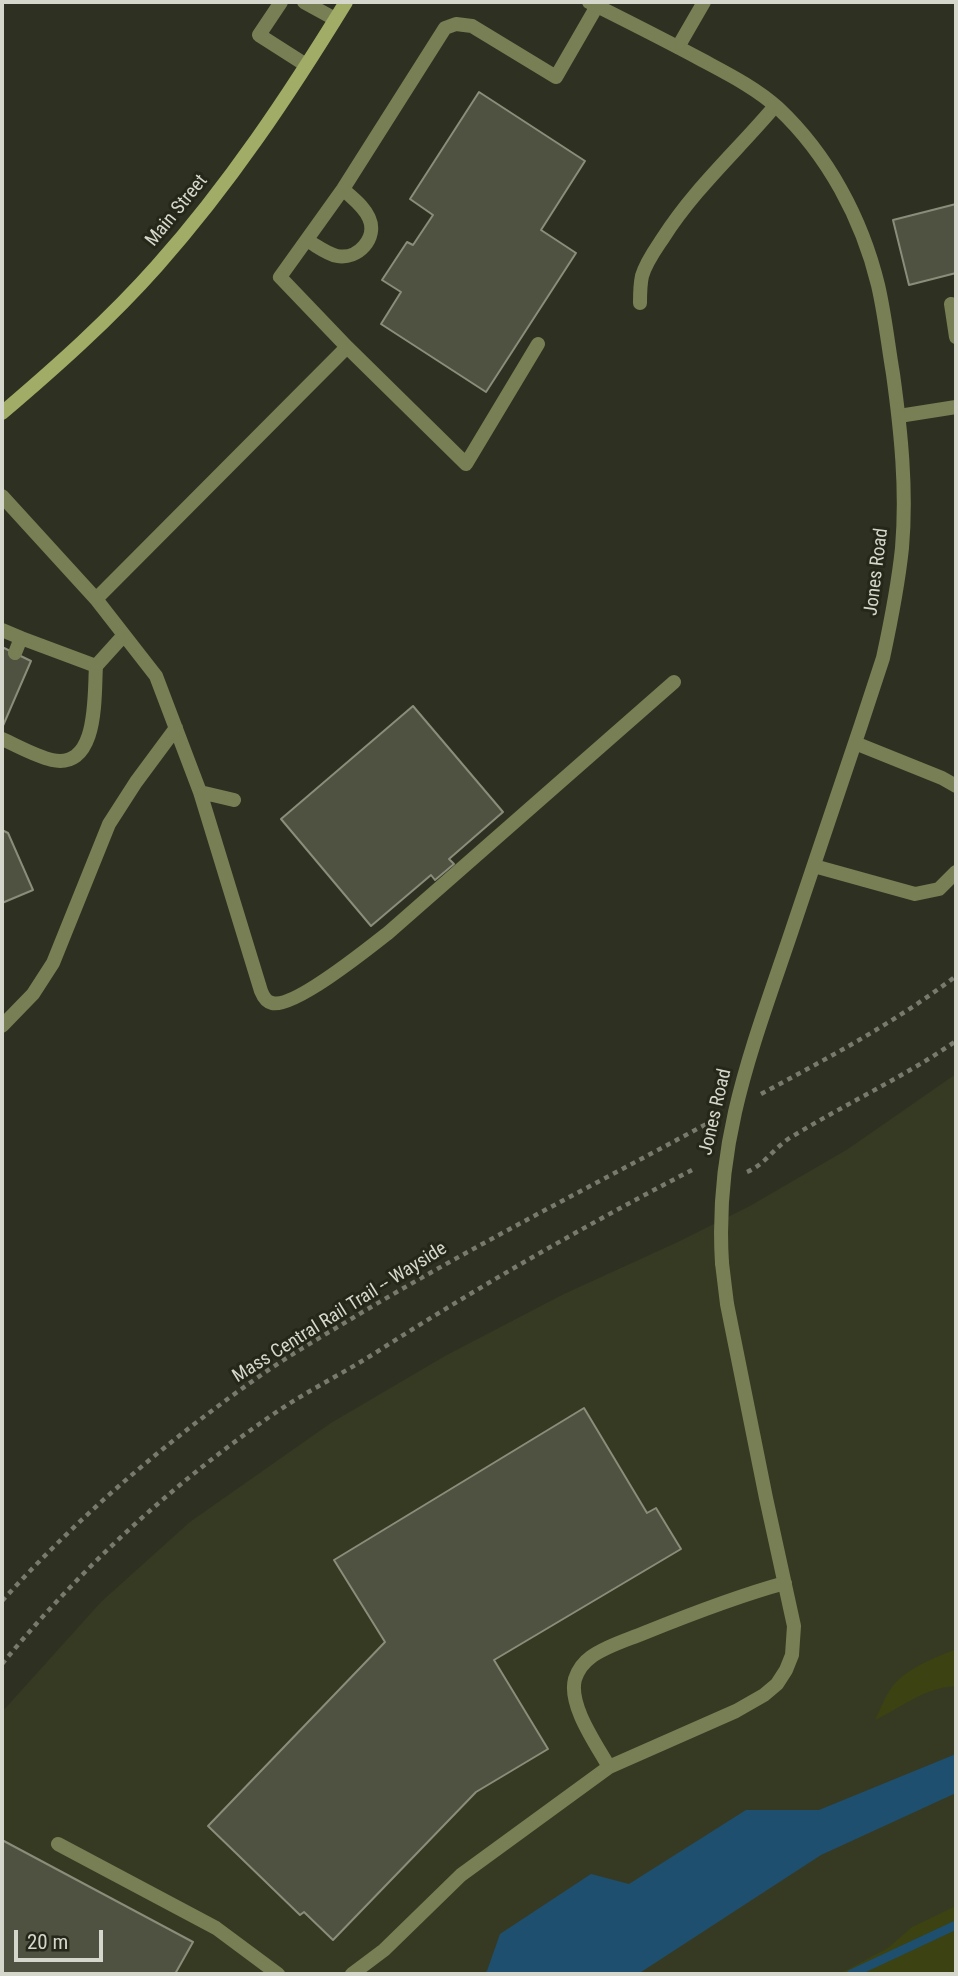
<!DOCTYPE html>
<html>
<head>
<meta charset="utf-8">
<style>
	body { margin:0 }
	#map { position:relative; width:958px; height:1976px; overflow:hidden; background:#2e3121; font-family:"Roboto Condensed",sans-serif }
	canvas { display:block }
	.frame { position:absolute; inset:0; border:4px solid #d5d7cd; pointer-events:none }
	.scale { position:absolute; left:14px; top:1930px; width:89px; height:32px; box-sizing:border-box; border:4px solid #d5d7cd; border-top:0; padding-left:9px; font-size:21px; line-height:24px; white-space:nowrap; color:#d5d7cd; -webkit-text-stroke:5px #252718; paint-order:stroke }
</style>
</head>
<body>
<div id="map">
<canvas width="958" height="1976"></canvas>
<div class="frame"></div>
<div class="scale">20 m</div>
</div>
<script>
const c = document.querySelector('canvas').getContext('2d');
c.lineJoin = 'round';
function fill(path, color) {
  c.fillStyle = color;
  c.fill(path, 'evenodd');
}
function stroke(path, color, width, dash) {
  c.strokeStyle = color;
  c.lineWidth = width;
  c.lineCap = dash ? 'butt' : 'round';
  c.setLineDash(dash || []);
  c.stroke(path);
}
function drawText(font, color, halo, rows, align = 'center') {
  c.font = font + ' "Roboto Condensed",sans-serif';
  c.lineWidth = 6;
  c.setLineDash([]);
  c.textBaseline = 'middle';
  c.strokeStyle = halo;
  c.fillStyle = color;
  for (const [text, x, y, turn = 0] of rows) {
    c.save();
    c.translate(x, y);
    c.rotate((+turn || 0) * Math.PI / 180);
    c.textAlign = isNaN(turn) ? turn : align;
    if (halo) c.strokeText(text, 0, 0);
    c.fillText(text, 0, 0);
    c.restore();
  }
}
fill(new Path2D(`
	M956,1074v847l-109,53h-845v-262l99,-110 89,-80 141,-99 114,-67 119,-62 114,-52 72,-36 98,-57z`), '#373a23');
fill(new Path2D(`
	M956,1649v37c-31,1 -53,21 -81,34 5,-10 9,-21 15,-30 13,-21 45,-32 66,-41z
	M956,1906v68h-117l49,-26 24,-21z`), '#3c4211');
fill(new Path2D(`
	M956,1754v39l-135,62 -183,119h-156l5,-3 13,-37 91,-60 38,10 117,-74h73z`), '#1e4f6f');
stroke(new Path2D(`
	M851,1974l105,-49`), '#1e4f6f', 9);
const building = new Path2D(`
	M479,92l106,69 -44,69 35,23 -90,139 -105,-68 20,-32 -19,-12 25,-38 6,3 20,-30 -23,-16z
	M956,204v69l-47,12 -16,-65z
	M2,647l29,14 -29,67z
	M413,706l90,106 -54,47 5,5 -19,16 -4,-5 -60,51 -90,-107z
	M2,830l6,3 25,57 -31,13z
	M584,1408l63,105 9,-5 25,41 -187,111 54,89 -72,43 -143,148 -29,-28 -4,3 -92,-89 177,-184 -51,-82z
	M2,1840l191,102 -18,32h-173z`);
fill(building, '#4f5241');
stroke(building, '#8a8d7a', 2);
stroke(new Path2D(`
	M761,1094c67,-36 135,-72 195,-118
	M747,1172c19,-8 28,-26 46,-36 54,-33 111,-59 163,-95
	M2,1601c76,-84 162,-158 255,-223 32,-23 66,-42 99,-62 115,-69 236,-130 354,-194
	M2,1664c78,-95 171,-181 273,-251 32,-22 67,-39 100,-60 103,-66 209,-127 317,-183`), '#777a6d', 4.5, [5, 5]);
stroke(new Path2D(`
	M281,2l-22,33 47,30
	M304,2l31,17
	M678,47l26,-45
	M308,241c9,5 19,13 29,15 21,4 41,-18 32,-38 -5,-12 -17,-20 -26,-29
	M640,303c0,-9 0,-18 2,-27 4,-14 13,-26 21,-38 32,-50 74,-87 112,-132
	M951,304l5,33
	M538,344l-72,120 -119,-117 -67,-70 63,-88 102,-161 11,-4 16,2 84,51 41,-71
	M899,416l57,-9
	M2,496l94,103 60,77 44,116 61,199c2,5 5,11 11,12 21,6 97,-55 116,-70l286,-251
	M96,599l251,-252
	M2,630l19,8
	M15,653l6,-15 75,28 28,-31
	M2,739c16,7 33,17 50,21 47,10 42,-65 44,-94
	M200,792l34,8
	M2,1026l31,-32 20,-31 56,-139 27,-42 40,-54
	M609,1767c-13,-23 -41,-62 -34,-88 3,-9 9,-17 16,-22 15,-11 36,-17 53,-24 47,-19 93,-37 141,-50
	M58,1844l158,84 62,46
	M352,1974l32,-24 77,-75 148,-108 127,-56 28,-16 13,-11 9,-14 6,-15 2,-29 -28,-128 -39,-194 -5,-41`), '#787f55', 14);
stroke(new Path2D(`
	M589,2c38,19 76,38 113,58 26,14 54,28 76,48 50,47 84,111 100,177 7,30 10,60 15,89 8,58 14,116 9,174 -4,38 -11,73 -19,110 -29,89 -59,178 -89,266 -39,117 -80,213 -72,339
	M855,743l87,35 14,8
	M814,866l101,28 24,-5 17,-17`), '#787f55', 14);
stroke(new Path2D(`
	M2,413c54,-46 108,-94 155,-147 72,-81 132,-171 189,-264`), '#a1ac67', 14);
drawText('19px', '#d5d7cd', '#252718', [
	["Main Street",177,211,-51],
	["Jones Road",877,572,-83],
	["Jones Road",716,1112,-77],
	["Mass Central Rail Trail -- Wayside",340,1313,-32]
]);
</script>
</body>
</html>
